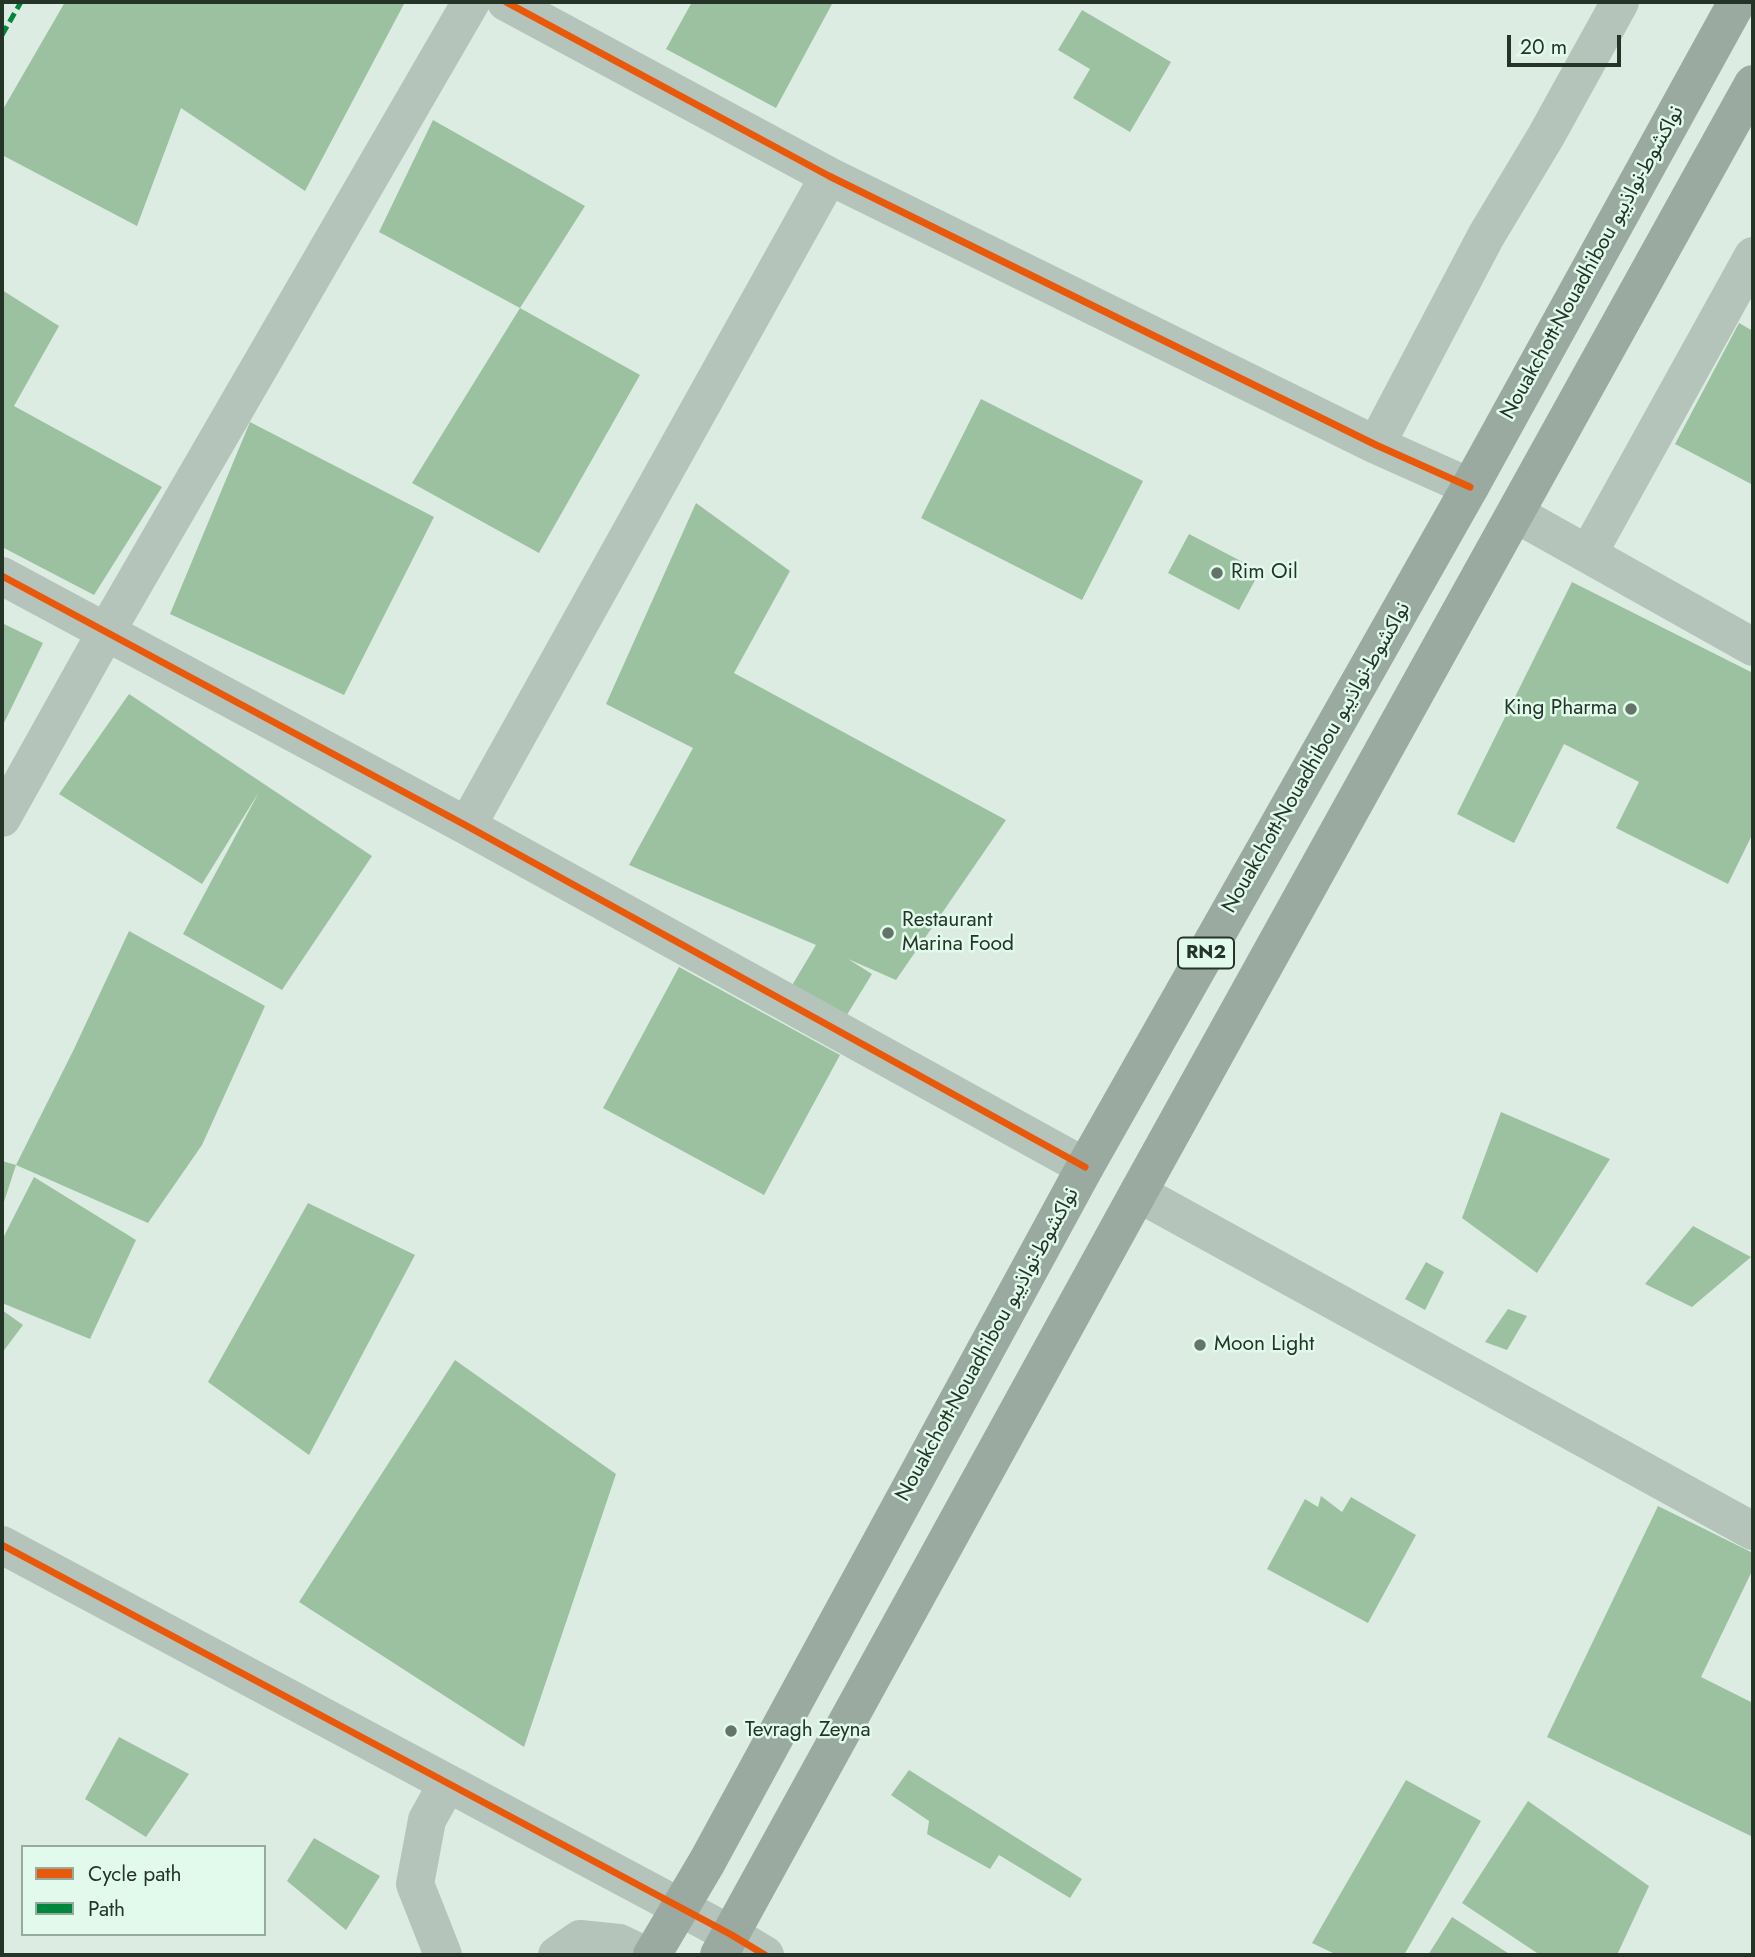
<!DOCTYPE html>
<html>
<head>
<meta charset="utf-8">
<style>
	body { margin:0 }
	#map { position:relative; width:1755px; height:1957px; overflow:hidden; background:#dcece2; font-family:Jost,sans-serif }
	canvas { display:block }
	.frame { position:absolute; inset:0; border:4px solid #243426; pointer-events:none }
	.legend { position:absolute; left:21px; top:1845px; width:245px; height:91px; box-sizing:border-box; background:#e1faeb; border:2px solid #95ab9c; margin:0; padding:9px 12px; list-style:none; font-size:21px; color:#243426 }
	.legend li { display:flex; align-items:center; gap:14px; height:35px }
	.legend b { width:35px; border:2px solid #95ab9c }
	.scale { position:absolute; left:1507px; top:35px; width:114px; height:32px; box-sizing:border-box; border:4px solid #243426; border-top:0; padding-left:9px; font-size:21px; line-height:24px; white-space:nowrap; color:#243426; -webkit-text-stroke:5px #e1faeb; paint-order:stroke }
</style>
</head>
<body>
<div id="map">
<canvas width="1755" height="1957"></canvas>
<div class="frame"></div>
<ul class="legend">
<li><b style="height:9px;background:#e8590c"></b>Cycle path</li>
<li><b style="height:9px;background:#00873e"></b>Path</li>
</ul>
<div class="scale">20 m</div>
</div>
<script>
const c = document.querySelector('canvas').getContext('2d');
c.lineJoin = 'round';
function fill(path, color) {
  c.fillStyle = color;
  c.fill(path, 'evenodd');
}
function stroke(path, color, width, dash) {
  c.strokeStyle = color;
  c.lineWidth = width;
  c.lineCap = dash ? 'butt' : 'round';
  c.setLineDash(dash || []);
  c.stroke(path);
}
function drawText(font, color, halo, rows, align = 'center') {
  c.font = font + ' Jost,"Noto Sans Arabic",sans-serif';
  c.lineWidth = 5;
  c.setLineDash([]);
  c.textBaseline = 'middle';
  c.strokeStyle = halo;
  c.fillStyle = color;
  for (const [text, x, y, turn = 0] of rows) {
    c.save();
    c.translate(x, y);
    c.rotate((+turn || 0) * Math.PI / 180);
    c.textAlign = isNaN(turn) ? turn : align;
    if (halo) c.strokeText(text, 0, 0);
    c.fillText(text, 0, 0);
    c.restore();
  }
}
fill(new Path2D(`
	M65,2h340l-100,189 -124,-83 -44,118 -135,-71v-44z
	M692,2h136l4,2 -56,104 -110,-59z
	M1082,10l89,52 -41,70 -57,-34 17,-29 -32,-19z
	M433,120l152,86 -65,102 -141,-76z
	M2,290l57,36 -45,80 148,81 -68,108 -92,-48z
	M520,308l120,67 -101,178 -127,-70z
	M1739,323l14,8v154l-78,-41z
	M981,399l162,82 -61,119 -161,-82z
	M250,422l184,95 -90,178 -174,-81z
	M696,503l94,68 -56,102 272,147 -110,160 -48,-21 24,15 -27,44 -54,-31 25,-42 -187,-80 64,-117 -87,-44z
	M1189,534l71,37 -21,39 -71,-37z
	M1572,582l181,91v160l-25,51 -112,-56 23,-46 -75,-38 -50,99 -57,-29z
	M2,623l41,20 -41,84z
	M129,694l243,162 -90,134 -99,-56 76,-142 -57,92 -143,-90z
	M129,931l136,75 -63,139 -54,78 -132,-58 58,-116z
	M679,967l161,88 -76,140 -161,-87z
	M1501,1112l109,47 -73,114 -75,-55z
	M2,1161l14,4 -14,43z
	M34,1177l102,63 -46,99 -88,-36v-63z
	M308,1203l107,52 -106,200 -101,-73z
	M1693,1226l58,31 -59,50 -47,-23z
	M1426,1262l18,10 -19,38 -20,-11z
	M1508,1309l19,7 -20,34 -22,-8z
	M2,1310l21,15 -21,28z
	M455,1360l161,114 -92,273 -225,-145z
	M1321,1496l21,16 9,-15 65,38 -48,88 -101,-54 38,-70 13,8z
	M1658,1506l95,47v16l-52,108 52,26v134l-206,-100z
	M119,1737l70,37 -43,63 -61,-38z
	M909,1770l173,109 -12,19 -71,-43 -9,14 -63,-35 2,-13 -38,-26z
	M1406,1780l75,41 -77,134h-67l-25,-12z
	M1528,1801l121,85 -32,69h-77l-78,-52z
	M314,1838l66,38 -34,54 -59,-49z
	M1452,1917l59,38h-83z`), '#9cc1a1');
stroke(new Path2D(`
	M506,2l323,174 547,269 94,42
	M1376,445l110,-209 60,-100 74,-134
	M1516,514l237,133
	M1588,554l165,-298
	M2,576l465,250 618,341
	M2,818l104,-186 365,-630
	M467,826l362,-650
	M1138,1193l615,338
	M2,1545l728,389 35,21
	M443,1955l-28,-71 12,-64 20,-36
	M557,1955l23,-16 39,4 25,12`), '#b5c4ba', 38);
stroke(new Path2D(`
	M652,1955l55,-93 378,-695 385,-680 267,-485
	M719,1955l419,-762 615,-1109`), '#9baaa1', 38);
stroke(new Path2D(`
	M2,35l19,-33`), '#00873e', 5, [10, 5]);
stroke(new Path2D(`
	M506,2l323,174 547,269 94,42
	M2,576l465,250 618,341
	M2,1545l728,389 35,21`), '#e8590c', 7);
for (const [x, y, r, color] of [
	[1217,573,7,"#647468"],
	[1631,709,7,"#647468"],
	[888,933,7,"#647468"],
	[1200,1345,7,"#647468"],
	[731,1731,7,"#647468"]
]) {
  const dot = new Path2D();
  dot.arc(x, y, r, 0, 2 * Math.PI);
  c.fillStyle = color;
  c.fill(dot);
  stroke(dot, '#e1faeb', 2.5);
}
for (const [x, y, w] of [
	[1206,953,56]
]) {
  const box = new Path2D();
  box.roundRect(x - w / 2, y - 15.5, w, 31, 5);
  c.fillStyle = '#e1faeb';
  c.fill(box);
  stroke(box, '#243426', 2);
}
drawText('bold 19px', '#243426', null, [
	["RN2",1206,953]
]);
drawText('21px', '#243426', '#e1faeb', [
	["Nouakchott-Nouadhibou نواكشوط-نواذيبو",1593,263,-61],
	["Nouakchott-Nouadhibou نواكشوط-نواذيبو",1317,758,-60],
	["Nouakchott-Nouadhibou نواكشوط-نواذيبو",988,1345,-61]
]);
drawText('21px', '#243426', '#e1faeb', [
	["Rim Oil",1231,573],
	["King Pharma",1617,709,"right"],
	["Restaurant",902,921],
	["Marina Food",902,945],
	["Moon Light",1214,1345],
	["Tevragh Zeyna",745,1731]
], 'left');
</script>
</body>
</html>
